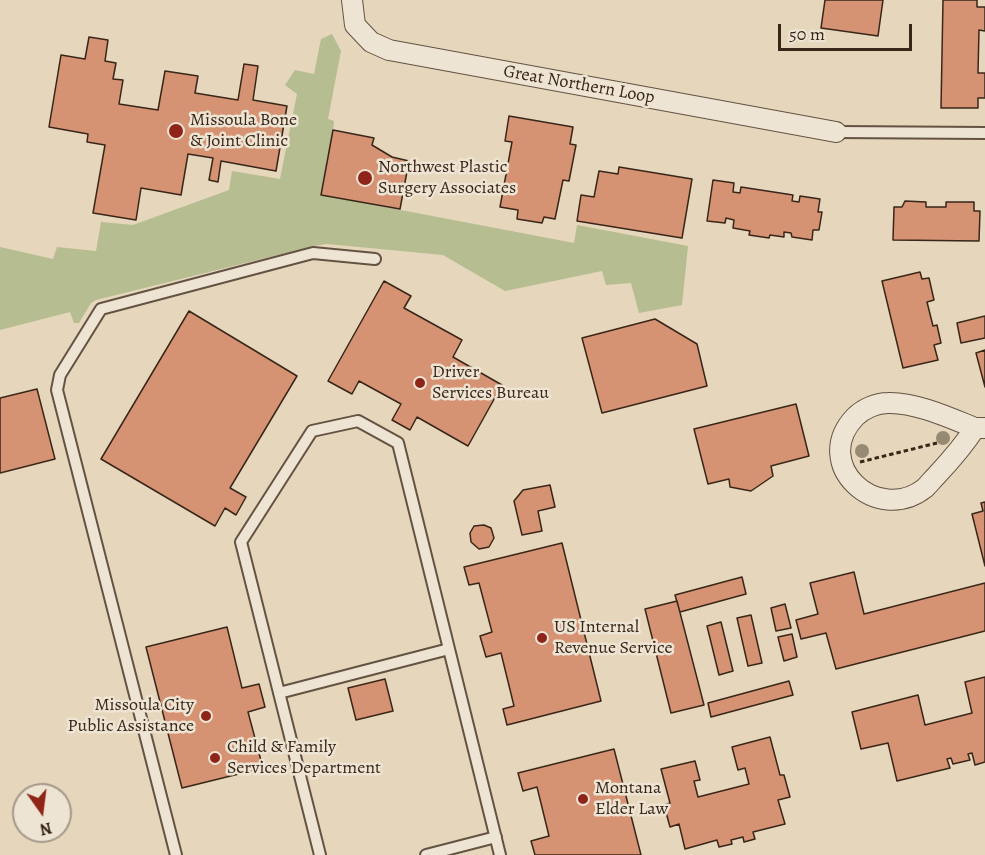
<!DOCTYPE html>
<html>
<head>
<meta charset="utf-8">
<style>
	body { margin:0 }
	#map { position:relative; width:985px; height:855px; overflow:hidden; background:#e5d6bc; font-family:Alegreya,serif }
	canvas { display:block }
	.north { position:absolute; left:12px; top:783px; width:60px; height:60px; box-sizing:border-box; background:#eee4d3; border:2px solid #a69889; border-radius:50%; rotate:166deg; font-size:16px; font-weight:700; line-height:24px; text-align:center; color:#392619 }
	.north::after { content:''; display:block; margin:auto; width:21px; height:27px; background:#8f2418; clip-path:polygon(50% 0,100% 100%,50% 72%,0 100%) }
	.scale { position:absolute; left:778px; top:24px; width:134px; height:27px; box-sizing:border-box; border:3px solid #392619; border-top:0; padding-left:8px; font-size:18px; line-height:21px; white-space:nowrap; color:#392619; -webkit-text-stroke:4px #eee4d3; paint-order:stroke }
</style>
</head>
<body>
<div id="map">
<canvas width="985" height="855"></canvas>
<div class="north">N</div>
<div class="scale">50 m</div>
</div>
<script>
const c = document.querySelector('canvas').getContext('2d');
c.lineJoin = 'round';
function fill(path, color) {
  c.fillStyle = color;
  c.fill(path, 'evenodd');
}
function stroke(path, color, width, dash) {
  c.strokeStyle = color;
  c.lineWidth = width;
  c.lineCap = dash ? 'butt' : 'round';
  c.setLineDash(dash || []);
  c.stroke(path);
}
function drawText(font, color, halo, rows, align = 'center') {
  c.font = font + ' Alegreya,serif';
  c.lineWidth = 5;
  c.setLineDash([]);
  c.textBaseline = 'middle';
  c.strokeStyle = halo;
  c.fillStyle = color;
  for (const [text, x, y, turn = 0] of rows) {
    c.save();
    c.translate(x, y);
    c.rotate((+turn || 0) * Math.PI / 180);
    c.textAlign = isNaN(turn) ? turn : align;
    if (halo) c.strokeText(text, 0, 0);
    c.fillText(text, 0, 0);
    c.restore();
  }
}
fill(new Path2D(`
	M332,34l9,17 -13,68 6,2 -1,9 -11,65 252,48 3,-18 111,21 -6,59 -43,8 -8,-30 -25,2 -4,-14 -97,20 -62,-36 -116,-11 -13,2 -218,54 -5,3 -12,20h-5l-4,-11 -70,18v-83l53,12 4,-12 39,4 5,-29 32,3 96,-35 3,-19 48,8 17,-85 -12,-9 10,-15 19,4 7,-35z`), '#b6bd90');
const building = new Path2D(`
	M825,0h58l-5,36 -57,-8z
	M943,0h34v7h8v24l-6,-1 -1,43h7v25h-7v10h-37z
	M89,37l19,3 -3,21 11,2 -3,16 10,1 -4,24 39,6 7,-39 33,5 -3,17 43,7 6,-36 14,2 -5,34 34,6 -11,65 -55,-10 -3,21 -9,-2 4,-22 -25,-4 -7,41 -40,-7 -5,32 -43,-7 12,-68 -18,-3 1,-8 -39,-7 12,-72 24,4z
	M509,116l64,11 -3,17 6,1 -7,36 -6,-1 -8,39 -11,-2 -2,6 -25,-4 1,-9 -18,-3 12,-65 -7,-1z
	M333,130l41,8 -2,7 20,12 17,4 -9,48 -79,-14z
	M619,167l73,12 -10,59 -105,-17 4,-26 13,2 5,-26 19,3z
	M713,180l21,3 -1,9 7,1 1,-6 52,8 -1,6 7,1 1,-6 20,3 -2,13h4l-3,18h-6l-1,10 -20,-3 -1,-4 -7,-1v5l-14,-2 -1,3 -20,-3 1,-4 -17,-3 1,-8 -8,-2 -1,5 -18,-2z
	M905,201l21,1v5h20v-5h28v9h6l-1,30 -86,-1 1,-33h8z
	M920,272l2,7 7,-1 5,22 -7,2 6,24 4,-1 4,18 -7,2 4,15 -35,8 -21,-87z
	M384,281l27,15 -7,12 58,32 -9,17 49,28 -34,61 -51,-29 -7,13 -18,-10 9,-16 -42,-23 -7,13 -24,-13z
	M189,311l108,65 -67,112 16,9 -10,18 -11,-7 -10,18 -114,-67z
	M985,316v22l-24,5 -4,-20z
	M655,319l42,25 10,42 -105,27 -20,-75z
	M985,350v37l-9,-34z
	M37,389l18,70 -55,14v-75z
	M796,404l13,52 -38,10 2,10 -22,15 -21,-4 -1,-8 -21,5 -14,-55z
	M550,485l5,22 -17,4 4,20 -20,4 -8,-34 9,-11z
	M985,502v64l-13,-52 11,-3 -2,-8z
	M484,525l7,3 3,10 -5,9 -10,2 -8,-7 -1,-9 4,-7z
	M562,543l39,158 -94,24 -4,-16 11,-3 -13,-53 -15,4 -6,-21 12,-4 -13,-49 -10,2 -5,-18z
	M854,572l10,42 121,-31v48l-149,38 -10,-36 -25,6 -5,-19 22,-6 -8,-31z
	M742,577l4,17 -66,18 -5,-17z
	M677,601l27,104 -33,8 -26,-104z
	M785,604l6,24 -15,3 -5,-23z
	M751,615l11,48 -14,3 -11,-48z
	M721,622l12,49 -14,4 -12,-49z
	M227,627l15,61 17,-4 6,23 -17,5 15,56 -81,20 -36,-141z
	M792,634l5,23 -13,4 -6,-24z
	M985,677v85l-10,3 -3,-12 -4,1 2,6 -17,4 -2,-6 -4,1 3,9 -53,13 -9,-38 -27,6 -9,-37 66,-17 7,30 47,-12 -7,-31z
	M385,679l8,32 -37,9 -8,-32z
	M789,681l4,14 -82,22 -3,-14z
	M770,737l10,38h4l6,22 -12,3 7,24 -32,8 2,7 -11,3 -1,-5 -12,3 1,4 -13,3 -2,-7 -32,9 -6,-25 -9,3 -6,-22 6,-2 -9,-34 34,-8 5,19 -6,1 4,16 51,-13 -4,-16 -7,2 -6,-23z
	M614,749l27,106h-106l-4,-14 18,-5 -12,-49 -14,4 -5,-18z`);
fill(building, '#d59374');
stroke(building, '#392619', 1.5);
const service = new Path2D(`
	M836,132l149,1
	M279,693l170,-44
	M176,855l-119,-465 3,-15 41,-66 212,-56 62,6
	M320,855l-79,-313 71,-111 46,-10 40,22 102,412
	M426,855l70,-18`);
const minor = new Path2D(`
	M352,0l3,25 16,17 18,8 447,82
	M975,428c-11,17 -24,32 -38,47 -4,4 -8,9 -12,13 -48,38 -115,-24 -70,-71 8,-8 21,-14 33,-14 27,-1 62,15 87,25h10`);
stroke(service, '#645242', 14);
stroke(minor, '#645242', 22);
stroke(new Path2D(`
	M860,462l77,-19`), '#392619', 3, [4.5, 3]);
stroke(service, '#eee4d3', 10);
stroke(minor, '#eee4d3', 20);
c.fillStyle = '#978a73';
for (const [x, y] of [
	[943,438],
	[862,451]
]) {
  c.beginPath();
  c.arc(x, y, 7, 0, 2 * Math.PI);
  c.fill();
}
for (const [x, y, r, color] of [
	[176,131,8,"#8f2418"],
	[365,178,8,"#8f2418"],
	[420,383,6,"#8f2418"],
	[542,638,6,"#8f2418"],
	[206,716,6,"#8f2418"],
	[215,758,6,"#8f2418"],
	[583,799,6,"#8f2418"]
]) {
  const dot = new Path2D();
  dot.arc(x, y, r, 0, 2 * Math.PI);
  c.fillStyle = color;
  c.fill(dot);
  stroke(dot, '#eee4d3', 2);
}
drawText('18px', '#392619', '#eee4d3', [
	["Great Northern Loop",579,85,10]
]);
drawText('18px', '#392619', '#eee4d3', [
	["Missoula Bone",190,121],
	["& Joint Clinic",190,142],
	["Northwest Plastic",378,168],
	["Surgery Associates",378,189],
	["Driver",432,373],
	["Services Bureau",432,394],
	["US Internal",554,628],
	["Revenue Service",554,649],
	["Missoula City",194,706,"right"],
	["Public Assistance",194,727,"right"],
	["Child & Family",227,748],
	["Services Department",227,769],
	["Montana",595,789],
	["Elder Law",595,810]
], 'left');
</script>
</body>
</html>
